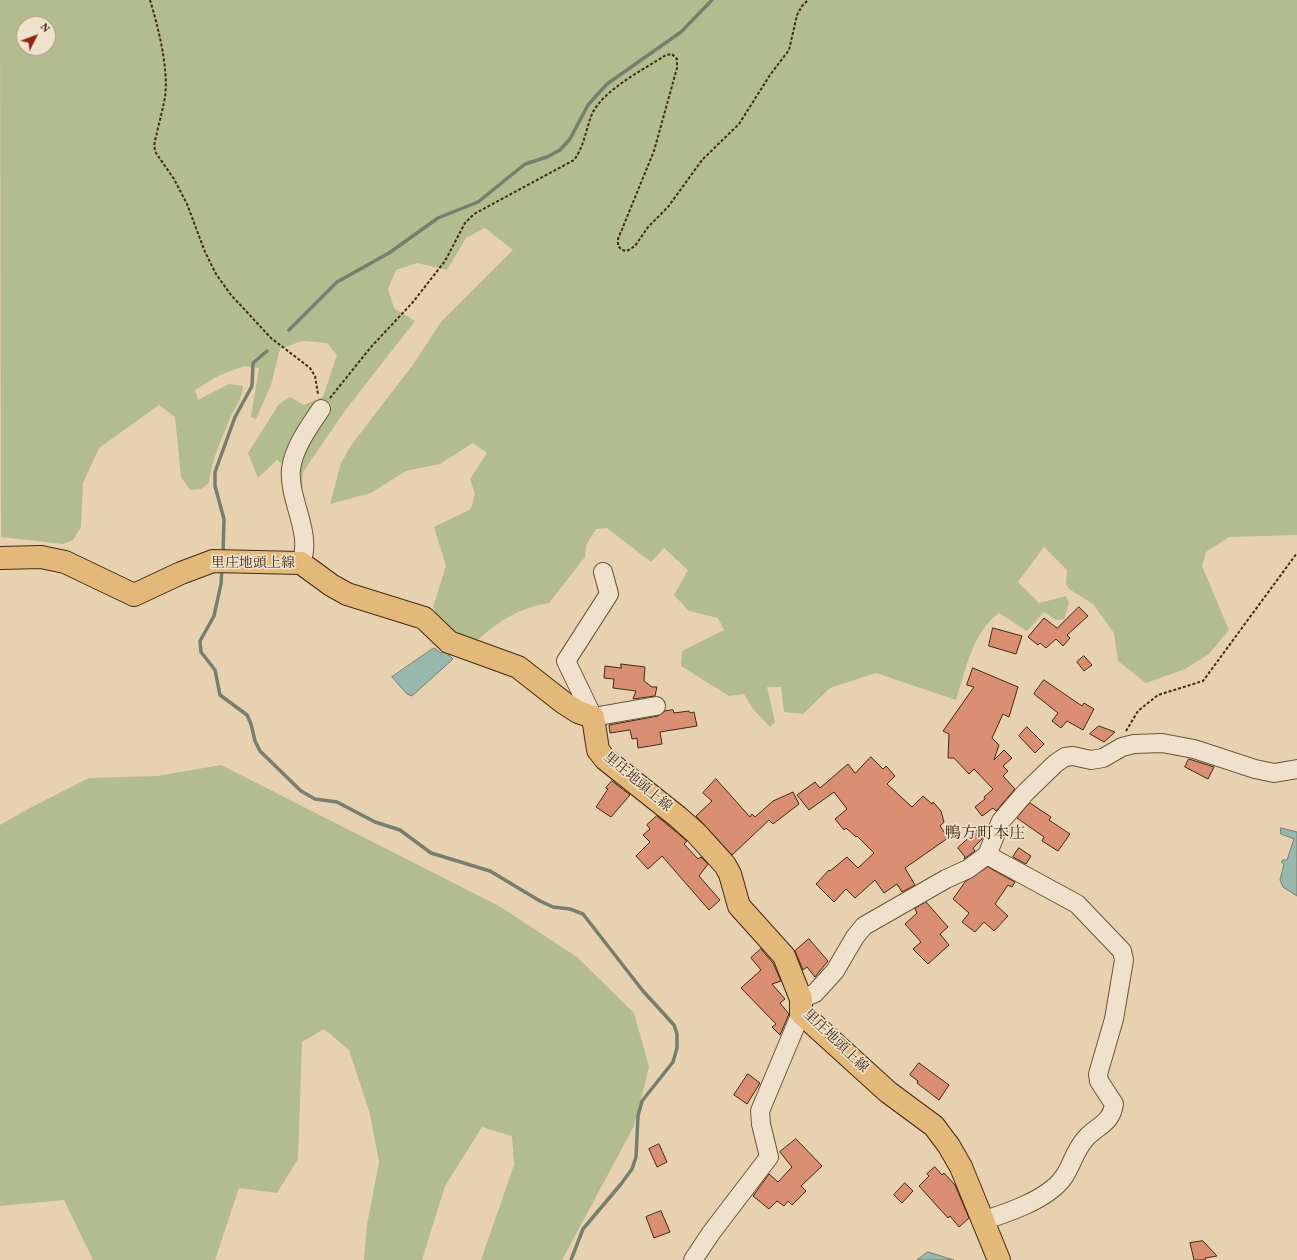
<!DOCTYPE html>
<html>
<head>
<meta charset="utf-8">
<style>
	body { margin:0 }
	#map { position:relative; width:1297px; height:1260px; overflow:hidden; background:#e8d1b1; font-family:Vollkorn,serif }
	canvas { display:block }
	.north { position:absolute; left:16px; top:16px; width:40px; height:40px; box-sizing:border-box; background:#f0e1cc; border:1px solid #aa9881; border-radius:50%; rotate:48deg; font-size:11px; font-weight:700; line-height:16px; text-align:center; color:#402a11 }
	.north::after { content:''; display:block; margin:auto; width:14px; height:18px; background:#8f2418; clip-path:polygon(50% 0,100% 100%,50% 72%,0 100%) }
</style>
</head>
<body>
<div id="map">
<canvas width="1297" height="1260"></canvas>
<div class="north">N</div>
</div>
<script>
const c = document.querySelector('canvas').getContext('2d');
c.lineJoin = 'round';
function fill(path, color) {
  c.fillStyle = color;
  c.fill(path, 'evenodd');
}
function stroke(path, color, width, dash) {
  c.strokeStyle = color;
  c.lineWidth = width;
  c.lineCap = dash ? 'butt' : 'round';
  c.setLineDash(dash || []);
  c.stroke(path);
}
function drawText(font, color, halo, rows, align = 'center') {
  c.font = font + ' Vollkorn,"Noto Serif JP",serif';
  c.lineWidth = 3.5;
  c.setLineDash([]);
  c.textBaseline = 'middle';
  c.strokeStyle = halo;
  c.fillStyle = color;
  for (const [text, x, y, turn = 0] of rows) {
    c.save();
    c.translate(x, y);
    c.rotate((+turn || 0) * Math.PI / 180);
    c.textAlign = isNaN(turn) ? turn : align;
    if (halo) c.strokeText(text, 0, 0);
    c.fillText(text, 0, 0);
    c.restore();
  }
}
fill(new Path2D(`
	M0,0h1297v535l-68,2 -23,15 -4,14 27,64 -20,24 -24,15 -39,14 -28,-22 -4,-28 -21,-29 -24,-15 -3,-5 1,-14 -23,-23 -26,35 21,21 27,-7 3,7 -5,16 -8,1 -12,-8 -17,19 -28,-18c-26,18 -34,59 -43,87l-80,-27 -46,15 -27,26 -19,-2 -3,-25h-14l8,35 -5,5 -17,-18 -9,-15 -15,2 -48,-30 1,-15 42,-21 -6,-12 -29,-7 -15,-16 14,-25 -24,-22 -13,14 -44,-34 -11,1 -10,16 -1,12 -36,46c-28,4 -53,19 -73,39l-35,-18 -8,-17 13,-41 -12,-39 37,-18 4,-15 -5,-15 17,-26 -14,-10 -33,21 -34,7 -35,22 -41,11 11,-41 11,-19 60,-78 29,-44 72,-72 -28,-22 -19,10 -19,32 -30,-7 -21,7 -8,19 6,19 21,13 -71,91 -41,60 -1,22 -15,-26 -10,-8 -19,18 -10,-25 31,-49 11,-7 14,8 19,-8 14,-42 -10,-12 -25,-2 -22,8 -9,36 -15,34 -5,-2 8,-49 -15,-2 -26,10 -23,14 3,10 31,-16 14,2c0,12 -8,21 -13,32 -8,20 -19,43 -21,65l-8,6 -11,1 -9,-13 -6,-60 -16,-12 -60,43 -16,35 -2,44 -8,13 -10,4 -62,-7zM24,24h24v24h-24z
	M221,765l278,141 78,51 57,56 15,54 -15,59 -72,134h-81l33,-95 -2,-29 -30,-9 -37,59 -23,74h-58l3,-35 12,-63 -9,-48 -21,-64 -25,-21 -22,13 -4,117 -21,34 -38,-5 -24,72h-122l-29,-60 -64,6v-381l28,-16 61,-31 68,-2z`), '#b2bc8f');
const water = new Path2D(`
	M434,648l7,5 4,-2 8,8 -41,37 -5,-2 -15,-17z
	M1281,828l16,4v64l-14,-9 -3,-7 4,-16 -3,-2 2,-2h4l7,-21 -13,-5z
	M928,1252l26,8h-37z`);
fill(water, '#97b7ad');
stroke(water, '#747f6f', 1);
stroke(new Path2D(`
	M289,330l48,-48 52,-29 49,-35 40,-16 47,-38 22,-7 13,-7 10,-11 18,-34 19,-21 74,-52 31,-32
	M223,554l1,-35 -9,-33v-14l20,-55 17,-31 1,-23 14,-12
	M222,568l-1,16 -7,32 -14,25 1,11 14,18 5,25 27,20 4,9 4,17 5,10 41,40 14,8 22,3 38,20 25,8 31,23 59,18 50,30 13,6 17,2 13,5 60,77 31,34 3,9v14l-4,14 -31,39 -4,15 -2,41 -4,12 -11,15 -38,45 -12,31`), '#747f6f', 3.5);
const building = new Path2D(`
	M1079,607l9,9 -21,19 3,3 -7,8 -7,-7 -10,9 -6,-5 -2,2 -10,-8 16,-19 13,10z
	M993,628l29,8 -6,18 -27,-8z
	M1084,656l8,9 -8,6 -7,-9z
	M621,664l24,3 -1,14 8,6h5l-2,9 -22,3 3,-8 -23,-3 1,-9 -10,-1 1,-12 16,2z
	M973,668l45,19 -9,30 -6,-3 -11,24 7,7 -5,15 10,-10 8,8 -9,8 5,5 -5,5 12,13 -19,22 -3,-3 -11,8 -7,-9 10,-8 -1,-2 9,-8 -19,-20 -5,5 -15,-16h-6l1,-24 -6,-3 31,-44 -7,-2z
	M1044,680l38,26 2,-3 10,6 -11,21 -16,-9 -6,7 -9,-7 6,-8 -24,-19z
	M673,710l1,3 15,-2 1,2 4,-1 3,14 -37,6 2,12 -24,4 -1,-10 -5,1 -2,-9 -20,3 -1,-8 49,-9 7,-5z
	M1099,726l16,6 -11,10 -14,-8z
	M1027,727l17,17 -9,9 -16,-17z
	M871,757l12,12 3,-3 9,10 -8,8 25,23 11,-11 9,8 1,-2 8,9 3,11 -4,4 8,12 -43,30 10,17 -13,7 -5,-8 -13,9 -9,-13 -20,18 -9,-9 -12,13 -18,-18 13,-14 1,1 17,-14 11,11 16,-15 -17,-17 -1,1 -10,-9 -2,2 -9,-11 12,-10 -13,-17 -25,18 -12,-15 18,-13 5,6 28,-24 7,9z
	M1189,759l25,8 -6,12 -23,-12z
	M716,779l34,38 2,-3 3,3 18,-16 20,-9 6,12 -26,20 -4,-4 -37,35 -36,-39 16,-15 -9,-8z
	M612,781l18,14 -19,22 -15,-10 12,-18 -2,-1z
	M1030,803l21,14 -2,3 21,14 -12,17 -16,-10 2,-4 -27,-19z
	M657,816l30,25 -3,3 14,15 3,-2 7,7 -9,12 21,24 -11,10 -47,-54 -14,13 -12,-13 14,-14 -7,-7 7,-6 -3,-4z
	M980,828l5,5 -3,6 -9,9 2,3 -11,8 1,-2 -7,-9z
	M1019,848l12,8 -5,8 -13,-7z
	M988,867l27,15 -3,5 -4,-2 -13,19 13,12 -14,15 -10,-9 -9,10 -13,-10 7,-9 -16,-14 12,-17z
	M926,902l22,25 -8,7 9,11 -21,19 -15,-15 8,-7 -16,-18 12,-11 -2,-4z
	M809,939l19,22 -13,16 -8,-10 -4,3 -8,-19z
	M761,949l12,14 8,18 -9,3 13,15 -5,4 9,11 -9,21 -8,-8 4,-3 -35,-36 20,-18 -10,-12z
	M919,1063l30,22 -10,15 -22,-17 1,-2 -8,-6z
	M748,1074l12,9 -13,21 -13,-9z
	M796,1139l26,27 -21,20 5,5 -14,14 -4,-4 -4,5 -7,-5 -8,8 -16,-13 16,-22 9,8 14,-15 -12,-15z
	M659,1144l8,18 -10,5 -8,-18z
	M935,1167l7,8 2,-2 11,12 14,33 -10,9 -9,-11 -2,2 -29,-32 10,-10 -2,-2z
	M905,1183l8,8 -11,12 -8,-8z
	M661,1211l9,21 -16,6 -8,-21z
	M1203,1241l14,15 -12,2 1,2h-12l-4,-17z`);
fill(building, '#d98d71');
stroke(building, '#402a11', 1);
const minor = new Path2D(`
	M301,563c12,-30 -13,-63 -10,-94 3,-22 18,-42 30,-60
	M603,572l6,22 -43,67 27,56 63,-11
	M801,999l14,-6 20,-22 20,-34 9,-11 82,-47 22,-10 19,-14 14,-34 25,-29 30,-29 9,-6 8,-1 18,4 12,-2 19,-11 12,-3 28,-1 32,6 61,20 19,4 23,-4
	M982,1221c25,-8 65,-21 81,-43 9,-12 11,-27 23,-40 12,-13 25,-14 28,-34l-15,-23 -1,-7 16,-55 10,-59 -2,-9 -45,-47 -90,-49
	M693,1260l18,-27 58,-76 -8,-33 -1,-13 41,-98`);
const major = new Path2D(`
	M0,558l41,-1 24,5 69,33 47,-22 32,-12 88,2 30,22 16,9 77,24 25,24 69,25 46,36 14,9 15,5 5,33 7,9 73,58 18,16 29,32 5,9 9,32 45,50 17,43v14l87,79 46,34 15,20 12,21 38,93`);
stroke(minor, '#6a5439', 20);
stroke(major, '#402a11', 24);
stroke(new Path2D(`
	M150,0c8,26 19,70 15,97 -3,17 -8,33 -11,49l2,7 18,26 13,25 18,48 11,22 15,21 40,43 39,30 5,8 3,18
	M330,398l41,-51 42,-45 32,-41 20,-38 9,-9 100,-54c10,-13 12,-31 18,-46 12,-25 51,-44 74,-59l6,-1 5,5v9l-23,83 -36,88v7l4,4 5,1 8,-5 13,-19 20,-20 34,-47 37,-36 31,-49 19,-25 8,-35 5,-9 6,-6
	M1126,731l12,-20 20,-16 45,-14 94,-128`), '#402a11', 2, [3, 2]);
stroke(minor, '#f0e1cc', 18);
stroke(major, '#e4b878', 22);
drawText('14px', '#402a11', '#f0e1cc', [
	["里庄地頭上線",253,564],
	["里庄地頭上線",637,783,40],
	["里庄地頭上線",835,1042,44]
]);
drawText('16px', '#402a11', '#f0e1cc', [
	["鴨方町本庄",985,835]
]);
</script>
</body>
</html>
